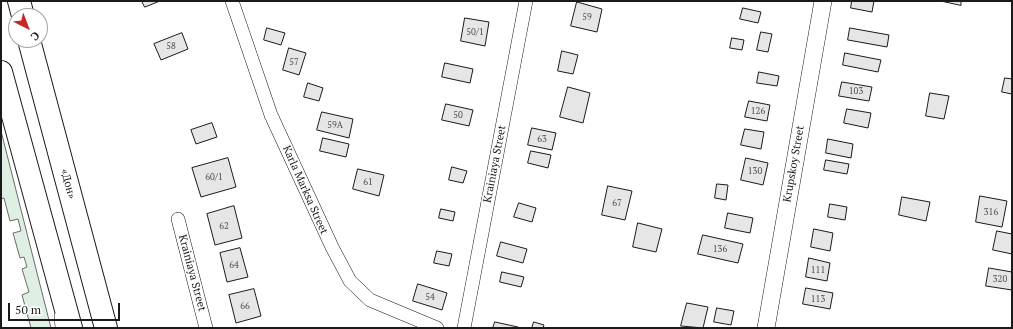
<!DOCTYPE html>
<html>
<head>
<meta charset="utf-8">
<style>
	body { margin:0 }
	#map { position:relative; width:1013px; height:329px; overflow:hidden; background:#fff; font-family:"PT Serif",serif }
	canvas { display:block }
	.frame { position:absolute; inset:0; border:2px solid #1a1a1a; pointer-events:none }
	.north { position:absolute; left:8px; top:8px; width:40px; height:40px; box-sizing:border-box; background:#fff; border:1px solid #a3a3a3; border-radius:50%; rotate:138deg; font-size:11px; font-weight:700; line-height:16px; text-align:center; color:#1a1a1a }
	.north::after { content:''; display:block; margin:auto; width:14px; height:18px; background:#c62828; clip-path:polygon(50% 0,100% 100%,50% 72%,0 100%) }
	.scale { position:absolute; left:8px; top:303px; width:112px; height:18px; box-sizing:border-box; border:2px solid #1a1a1a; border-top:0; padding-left:5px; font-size:12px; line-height:14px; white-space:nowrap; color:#1a1a1a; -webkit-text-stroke:3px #fff; paint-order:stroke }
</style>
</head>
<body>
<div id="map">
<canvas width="1013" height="329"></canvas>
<div class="frame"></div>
<div class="north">С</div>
<div class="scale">50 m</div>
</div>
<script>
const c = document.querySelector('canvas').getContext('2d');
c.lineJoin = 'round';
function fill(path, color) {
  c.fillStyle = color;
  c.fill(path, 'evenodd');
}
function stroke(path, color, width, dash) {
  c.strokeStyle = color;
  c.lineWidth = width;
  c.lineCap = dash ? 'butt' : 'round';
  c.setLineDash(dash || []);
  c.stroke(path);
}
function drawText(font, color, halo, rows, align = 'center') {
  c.font = font + ' "PT Serif",serif';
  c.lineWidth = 3;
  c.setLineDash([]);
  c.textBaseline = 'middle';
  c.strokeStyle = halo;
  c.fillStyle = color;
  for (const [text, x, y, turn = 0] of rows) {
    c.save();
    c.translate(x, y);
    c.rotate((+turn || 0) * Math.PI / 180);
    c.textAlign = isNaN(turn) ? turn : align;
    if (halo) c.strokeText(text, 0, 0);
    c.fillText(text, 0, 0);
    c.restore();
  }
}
const green = new Path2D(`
	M1,131l50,197h-20l-9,-33 7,-3 -7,-23 5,-2 -3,-10 -4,1 -7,-25 8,-2 -3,-12 -8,2 -6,-23 -3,1z`);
fill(green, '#e0efe3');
stroke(green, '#6a6a6a', 1);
const building = new Path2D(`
	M142,1h18l-15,6z
	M852,1h22l-2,11 -21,-4z
	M941,1h20v4z
	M577,2l25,7 -5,23 -26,-6z
	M743,8l18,4 -3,11 -18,-4z
	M465,18l24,4 -4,24 -24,-5z
	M267,28l18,5 -4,12 -17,-5z
	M850,28l39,7 -2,12 -39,-7z
	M761,32l11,2 -4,18 -11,-2z
	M182,33l6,16 -27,11 -7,-16z
	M732,38l12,2 -2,10 -12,-2z
	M289,48l17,5 -7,22 -16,-5z
	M562,51l16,4 -5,19 -15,-3z
	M845,53l36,7 -3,12 -35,-7z
	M445,63l28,6 -3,14 -28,-6z
	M759,72l20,4 -2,10 -20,-3z
	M1005,78l7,1v15l-10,-2z
	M842,82l30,5 -3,14 -30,-5z
	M308,83l15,5 -4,13 -15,-4z
	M568,87l22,6 -7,30 -23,-6z
	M930,93l19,3 -5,23 -18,-3z
	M749,101l21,4 -3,16 -22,-4z
	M446,104l27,6 -4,16 -27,-6z
	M847,109l24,4 -3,15 -24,-5z
	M322,112l31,7 -4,19 -32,-8z
	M212,123l5,14 -21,7 -5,-14z
	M532,128l24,5 -4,17 -24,-5z
	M745,129l19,3 -3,17 -20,-4z
	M323,138l26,6 -3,13 -26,-6z
	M828,139l25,5 -2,14 -25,-5z
	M531,151l20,4 -3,13 -20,-5z
	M228,158l8,29 -35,10 -9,-29z
	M746,158l22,5 -5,22 -22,-5z
	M826,160l23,4 -2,10 -23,-4z
	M452,167l15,4 -4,12 -14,-3z
	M358,169l26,6 -5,21 -26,-7z
	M717,184l11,1 -2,15 -11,-2z
	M608,186l24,5 -7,29 -23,-5z
	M980,196l27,5 -5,26 -26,-5z
	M902,197l28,5 -4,19 -27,-6z
	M519,203l17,5 -4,14 -18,-5z
	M830,204l17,3 -2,13 -17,-3z
	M234,206l8,32 -27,7 -8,-31z
	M441,209l14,3 -2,9 -14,-3z
	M728,213l25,5 -3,15 -25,-5z
	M638,223l24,6 -6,23 -23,-5z
	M814,229l19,4 -3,18 -19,-4z
	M997,231l15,3v20l-19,-4z
	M703,235l40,9 -5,19 -40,-9z
	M501,242l26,7 -4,14 -26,-7z
	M240,248l8,29 -21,5 -7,-29z
	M437,251l15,3 -3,12 -15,-3z
	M809,258l21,5 -3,18 -21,-4z
	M989,268l23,4v18l-26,-4z
	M502,272l22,5 -3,10 -21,-5z
	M418,284l29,9 -5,17 -29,-9z
	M806,288l27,5 -3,16 -27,-5z
	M254,289l7,27 -25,7 -7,-28z
	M687,303l21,4 -5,21 -22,-2z
	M717,308l17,3 -3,14 -17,-3z
	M495,322l23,5v1h-25z
	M534,322l10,3 -1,3h-11z`);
fill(building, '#e6e6e6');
stroke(building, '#1a1a1a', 1);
const service = new Path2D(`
	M58,316l1,12`);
const minor = new Path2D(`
	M232,1l39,114 61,132 18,34 20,19 67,28
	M178,219l28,109
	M464,328l62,-327`);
const tertiary = new Path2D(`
	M766,328l57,-327`);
const trunk = new Path2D(`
	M19,1l4,15
	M29,40l77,288
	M1,72l70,256`);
stroke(service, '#1a1a1a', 8);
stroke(minor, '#1a1a1a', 14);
stroke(tertiary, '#1a1a1a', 18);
stroke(trunk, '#1a1a1a', 24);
stroke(service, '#fff', 7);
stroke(minor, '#fff', 13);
stroke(tertiary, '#fff', 17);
stroke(trunk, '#fff', 22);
drawText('9px', '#4d4d4d', null, [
	["59",587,17],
	["50/1",475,32],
	["58",171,46],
	["57",294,62],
	["103",856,91],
	["126",758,111],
	["50",458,115],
	["59А",335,125],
	["63",542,139],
	["130",755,171],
	["60/1",214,177],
	["61",368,182],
	["67",617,203],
	["316",991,212],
	["62",224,226],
	["136",720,249],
	["64",234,265],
	["111",818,270],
	["320",1000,279],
	["54",430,297],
	["113",818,299],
	["66",245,306]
]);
drawText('11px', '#1a1a1a', '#fff', [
	["Krainiaya Street",495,164,-79],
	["Krupskoy Street",794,164,-80],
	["«Дон»",68,184,75],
	["Karla Marksa Street",305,190,66],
	["Krainiaya Street",192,273,75]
]);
</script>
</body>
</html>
